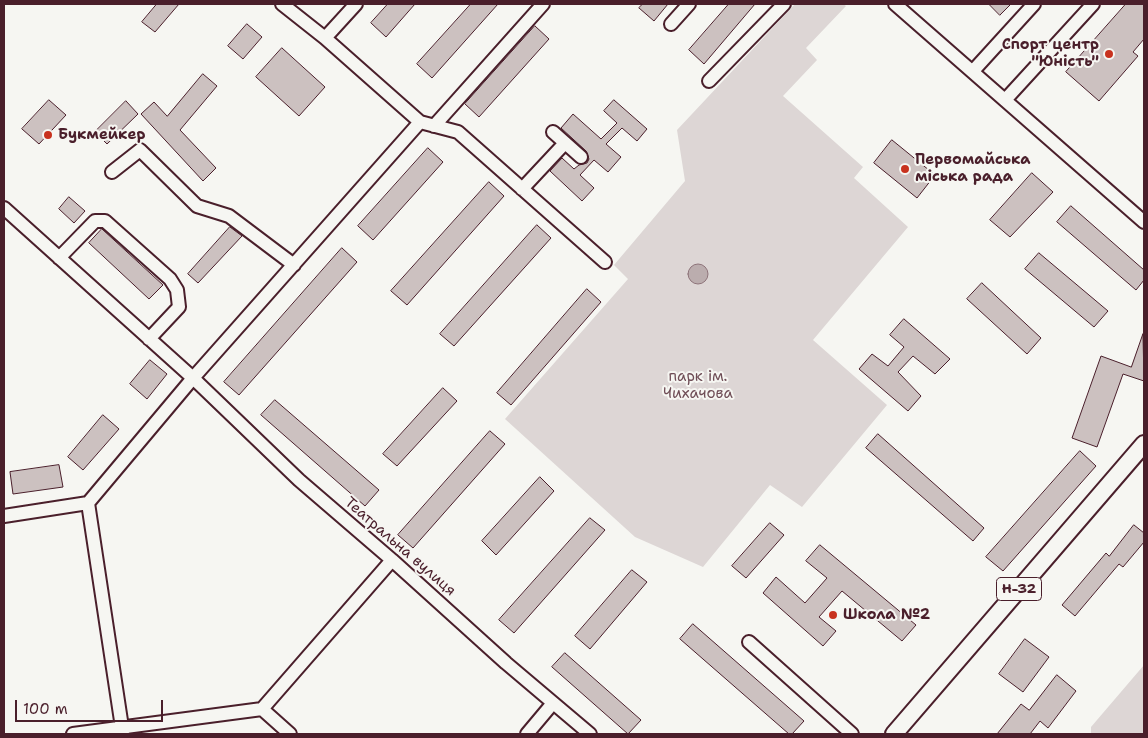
<!DOCTYPE html>
<html>
<head>
<meta charset="utf-8">
<style>
	body { margin:0 }
	#map { position:relative; width:1148px; height:738px; overflow:hidden; background:#f6f6f2; font-family:"Shantell Sans",sans-serif }
	canvas { display:block }
	.frame { position:absolute; inset:0; border:5px solid #4a1f2b; pointer-events:none }
	.scale { position:absolute; left:15px; top:700px; width:148px; height:22px; box-sizing:border-box; border:2px solid #4a1f2b; border-top:0; padding-left:6px; font-size:15px; line-height:18px; white-space:nowrap; color:#4a1f2b; -webkit-text-stroke:4px #f6f6f2; paint-order:stroke }
</style>
</head>
<body>
<div id="map">
<canvas width="1148" height="738"></canvas>
<div class="frame"></div>
<div class="scale">100 m</div>
</div>
<script>
const c = document.querySelector('canvas').getContext('2d');
c.lineJoin = 'round';
function fill(path, color) {
  c.fillStyle = color;
  c.fill(path, 'evenodd');
}
function stroke(path, color, width, dash) {
  c.strokeStyle = color;
  c.lineWidth = width;
  c.lineCap = dash ? 'butt' : 'round';
  c.setLineDash(dash || []);
  c.stroke(path);
}
function drawText(font, color, halo, rows, align = 'center') {
  c.font = font + ' "Shantell Sans",sans-serif';
  c.lineWidth = 4;
  c.setLineDash([]);
  c.textBaseline = 'middle';
  c.strokeStyle = halo;
  c.fillStyle = color;
  for (const [text, x, y, turn = 0] of rows) {
    c.save();
    c.translate(x, y);
    c.rotate((+turn || 0) * Math.PI / 180);
    c.textAlign = isNaN(turn) ? turn : align;
    if (halo) c.strokeText(text, 0, 0);
    c.fillText(text, 0, 0);
    c.restore();
  }
}
fill(new Path2D(`
	M795,4h48l3,2 -40,42 11,12 -34,36 80,71 -9,11 54,49 -95,113 74,65 -85,102 -32,-22 -67,82 -68,-30 -130,-118 123,-140 -14,-14 71,-84 -8,-51z
	M1144,665v69h-53v-7z`), '#ddd6d5');
const water = new Path2D(`
	M688 274a10 10 0 1 1 20 0a10 10 0 1 1-20 0Z`);
fill(water, '#bbadae');
stroke(water, '#8e747a', 1);
const building = new Path2D(`
	M157,4h22l-24,28 -13,-10z
	M388,4h27l-29,33 -15,-14z
	M471,4h27l-66,74 -15,-14z
	M643,4h25l-14,17 -15,-13z
	M729,4h26l-51,60 -15,-14z
	M989,4h22l-11,11z
	M1126,4h18v35l-11,13 5,4 -39,45 -33,-29z
	M247,24l15,13 -19,22 -15,-13z
	M535,26l14,13 -70,78 -14,-13z
	M282,48l43,39 -26,29 -43,-39z
	M203,74l14,12 -37,44 36,38 -13,13 -62,-67 13,-12 13,14z
	M49,100l17,15 -27,29 -17,-15z
	M614,100l33,29 -10,12 -15,-13 -16,16 15,13 -13,15 -14,-12 -14,15 14,13 -12,13 -32,-30 12,-13 12,11 5,-4 8,-2 2,-4 -3,-8 -25,-23 12,-14 28,25 16,-16 -13,-12z
	M126,101l12,13 -31,30 -12,-12z
	M892,140l43,35 -18,23 -43,-35z
	M428,148l15,14 -70,78 -15,-14z
	M1032,173l21,19 -43,45 -20,-17z
	M489,182l15,14 -97,109 -16,-14z
	M69,197l16,14 -11,12 -15,-14z
	M1071,206l73,64v10l-8,10 -79,-68z
	M537,225l14,13 -97,108 -14,-12z
	M230,227l12,9 -44,47 -10,-9z
	M102,229l61,56 -14,14 -60,-56z
	M342,248l15,14 -118,133 -15,-13z
	M1039,253l69,58 -14,16 -69,-58z
	M982,283l59,55 -14,16 -60,-55z
	M587,289l14,13 -90,103 -14,-12z
	M904,319l46,40 -15,15 -22,-18 -15,16 23,24 -13,15 -49,-42 13,-15 16,12 16,-19 -14,-12z
	M1143,334l1,47 -21,-7 -26,73 -25,-9 29,-82 30,11z
	M150,360l17,14 -20,25 -17,-15z
	M443,388l14,13 -60,65 -14,-12z
	M275,400l104,90 -14,16 -104,-91z
	M103,415l16,14 -36,41 -15,-13z
	M490,431l15,13 -92,104 -15,-13z
	M878,434l106,94 -11,13 -107,-93z
	M1080,451l16,15 -93,105 -17,-14z
	M59,465l4,22 -50,7 -3,-22z
	M540,477l14,14 -58,64 -14,-14z
	M590,518l15,12 -91,103 -15,-13z
	M770,523l14,12 -38,43 -14,-12z
	M1134,525l10,8v9l-21,25 -4,-3 -44,52 -13,-11 44,-52 3,3z
	M820,545l96,80 -14,16 -60,-50 -23,26 17,14 -13,15 -60,-53 13,-16 29,26 22,-25 -21,-17z
	M632,570l15,12 -57,67 -15,-13z
	M693,624l111,97 -12,13h-3l-109,-95z
	M1025,639l24,18 -26,35 -24,-18z
	M565,653l76,67 -13,14 -76,-67z
	M1057,675l19,16 -28,37 -8,-7 -10,13h-33l24,-30 8,6z`);
fill(building, '#ccc1c0');
stroke(building, '#4a1f2b', 1);
const minor = new Path2D(`
	M282,4l43,34 95,84 38,10 147,130
	M895,4l249,218
	M671,24l18,-20
	M325,38l31,-34
	M973,71l61,-67
	M709,81l75,-77
	M1006,99l87,-95
	M434,126l109,-122
	M553,132l28,25
	M112,172l28,-22 57,56 32,10 65,49
	M522,189l43,-46
	M4,208l189,170 106,102 93,80 114,103 84,71
	M59,258l36,-37h10l65,58 7,11 2,17 -30,32
	M88,503l35,231
	M4,516l84,-13 105,-125 227,-256
	M749,642l103,92
	M262,709l130,-149
	M73,734l189,-25 28,25
	M527,734l26,-31`);
const major = new Path2D(`
	M894,734l250,-290`);
stroke(minor, '#4a1f2b', 16);
stroke(major, '#4a1f2b', 20);
stroke(minor, '#f6f6f2', 12);
stroke(major, '#f6f6f2', 16);
for (const [x, y, r, color] of [
	[1109,54,5,"#c8321e"],
	[48,135,5,"#c8321e"],
	[905,169,5,"#c8321e"],
	[833,615,5,"#c8321e"]
]) {
  const dot = new Path2D();
  dot.arc(x, y, r, 0, 2 * Math.PI);
  c.fillStyle = color;
  c.fill(dot);
  stroke(dot, '#f6f6f2', 2);
}
for (const [x, y, w] of [
	[1019,589,45]
]) {
  const box = new Path2D();
  box.roundRect(x - w / 2, y - 11.5, w, 23, 4);
  c.fillStyle = '#f6f6f2';
  c.fill(box);
  stroke(box, '#4a1f2b', 1);
}
drawText('bold 14px', '#4a1f2b', null, [
	["Н-32",1019,589]
]);
drawText('bold 15px', '#4a1f2b', '#f6f6f2', [
	["Спорт центр",1099,45,"right"],
	["\"Юність\"",1099,62,"right"],
	["Букмейкер",58,135],
	["Первомайська",915,160],
	["міська рада",915,177],
	["Школа №2",843,615]
], 'left');
drawText('15px', '#6f4d56', '#f6f6f2', [
	["парк ім.",698,377],
	["Чихачова",698,394]
]);
drawText('15px', '#4a1f2b', '#f6f6f2', [
	["Театральна вулиця",400,547,41]
]);
</script>
</body>
</html>
